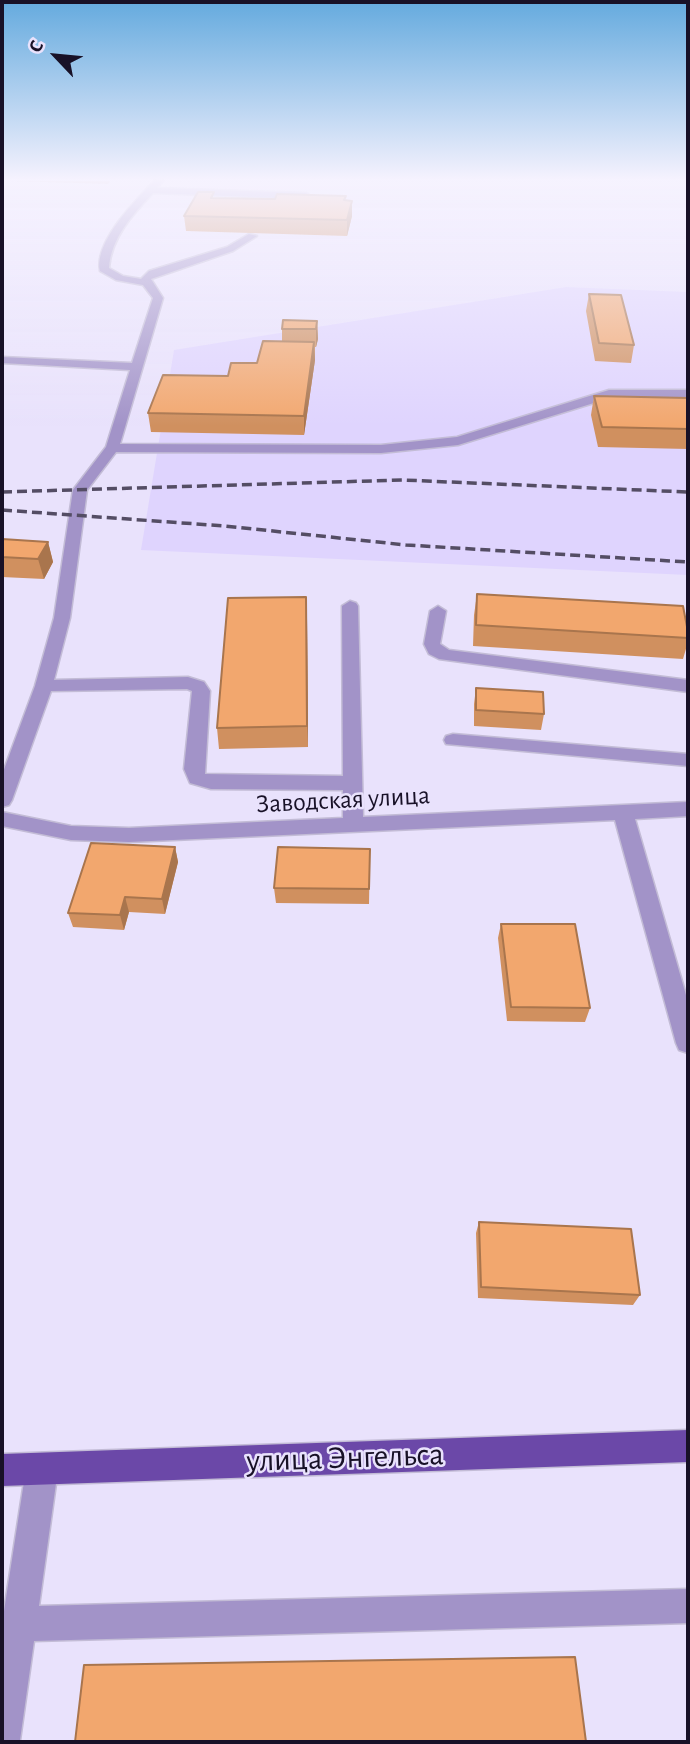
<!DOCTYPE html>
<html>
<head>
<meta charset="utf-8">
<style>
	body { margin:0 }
	#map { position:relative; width:690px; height:1744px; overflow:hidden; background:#e9e2fc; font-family:"Alegreya Sans",sans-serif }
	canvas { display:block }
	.frame { position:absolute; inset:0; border:4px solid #181127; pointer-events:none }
	.north { position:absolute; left:21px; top:21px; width:70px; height:70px; -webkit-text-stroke:5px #e9e2fc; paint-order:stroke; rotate:296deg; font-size:19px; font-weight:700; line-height:28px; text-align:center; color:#181127 }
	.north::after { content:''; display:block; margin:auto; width:24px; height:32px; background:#181127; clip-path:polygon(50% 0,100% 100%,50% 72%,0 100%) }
</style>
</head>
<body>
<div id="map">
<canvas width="690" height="1744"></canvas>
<div class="frame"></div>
<div class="north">С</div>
</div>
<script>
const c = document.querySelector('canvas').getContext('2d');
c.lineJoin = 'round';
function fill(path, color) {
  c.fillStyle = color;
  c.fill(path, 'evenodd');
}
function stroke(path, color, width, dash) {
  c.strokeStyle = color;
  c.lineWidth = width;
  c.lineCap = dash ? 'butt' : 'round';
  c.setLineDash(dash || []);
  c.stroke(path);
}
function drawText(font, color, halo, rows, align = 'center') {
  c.font = font + ' "Alegreya Sans",sans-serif';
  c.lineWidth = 5;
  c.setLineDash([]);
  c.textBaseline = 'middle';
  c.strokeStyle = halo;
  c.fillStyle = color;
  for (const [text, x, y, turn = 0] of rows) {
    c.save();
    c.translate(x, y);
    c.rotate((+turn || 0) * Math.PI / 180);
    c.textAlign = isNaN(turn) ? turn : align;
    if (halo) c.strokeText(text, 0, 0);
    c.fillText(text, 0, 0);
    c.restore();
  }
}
fill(new Path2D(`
	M566,287l122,5v283l-547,-25 33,-200z`), '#dfd4fe');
const minor = new Path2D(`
	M154,181h9l-6,7 149,5 4,3 -4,3 -153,-6c-20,21 -42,45 -44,75l14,8 18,3 8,-8 78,-24 22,-13 8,2 -24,15 -82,28 12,19 -43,146 261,1 76,-8 152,-47h79v8h-78l-152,47 -77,8 -265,-1 -29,38 -17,128 -16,62 134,-3 16,5 6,9 -5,83 138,2 -1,-170 8,-5 6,2 2,3 5,211 325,-15v14l-53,3 53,183v51l-9,-3 -3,-7 -61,-223 -486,22 -58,-2 -69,-14v-14l69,14 58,2 214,-10v-28l-132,-1 -21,-6 -6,-14 8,-78 -5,-2 -136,2 -39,109 -3,5 -7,2v-32l33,-89 19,-68 19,-128 33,-43 24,-77 -128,-7v-6l130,6 21,-65 -10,-13 -27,-5 -16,-9c-6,-29 35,-70 54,-90z
	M438,606l8,5 -6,33 9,6 239,30v12l-249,-33 -10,-5 -5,-10 6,-33z
	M453,734l235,20v12l-242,-22 -2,-4 2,-4z
	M42,1453l11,5 5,11 -19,137 649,-17v34l-654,18 -14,99 -1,2h-17v-118l24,-155 5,-11z`);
const major = new Path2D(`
	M688,1430v32l-686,24v-32z`);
stroke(minor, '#c3bcd6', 3);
stroke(major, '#c3bcd6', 3);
fill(minor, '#a293c8');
fill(major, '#6b48a8');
stroke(new Path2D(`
	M2,492l400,-12 286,12
	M2,510l223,16 181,19 282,17`), '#544d64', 3.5, [10, 5]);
fill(new Path2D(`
	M15,181h95l-2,3z
	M214,198l138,3v15l-5,20 -161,-5 -2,-15z
	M589,294l45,51 -3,18 -36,-2 -9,-50z
	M317,321l1,18 -2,8h-1v13l-11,75 -153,-3 -3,-19 80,-37 29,-13 25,-21v-13z
	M594,396l94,2v51l-90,-2 -7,-32z
	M2,539l46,3 5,20 -9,17 -42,-2z
	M477,594l211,38v10l-5,17 -210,-13 1,-31z
	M307,618l1,129 -89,2 -2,-21z
	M476,688l68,26 -3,16 -67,-4v-22z
	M175,847l3,15 -13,52 -36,-2 -5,18 -51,-3 -5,-14z
	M370,849l-1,55 -93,-1 -2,-15z
	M501,924l89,84 -5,14 -78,-1 -9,-83z
	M479,1222l161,73 -7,10 -155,-7 -2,-65z`), '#d0905f');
fill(new Path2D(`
	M352,201v15l-5,20v-16z
	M317,321l1,18 -2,8v-18z
	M314,342l1,18 -11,75v-19z
	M48,542l5,20 -9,17 -6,-20z
	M306,597l1,21 1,129 -1,-21z
	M175,847l3,15 -13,52 -3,-15z
	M125,897l4,15 -5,18 -4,-15z`), '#a9754d');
const building = new Path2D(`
	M198,192h16l-3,6 64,1 2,-5 69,2 -2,4 8,1 -5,19 -163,-4z
	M589,294l32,1 13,50 -35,-2z
	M283,320l34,1 -1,8h-34z
	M263,341l51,1 -10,74 -156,-3 15,-38 65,1 3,-13h26z
	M594,396l94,2v31l-86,-2z
	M2,539l46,3 -10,17 -36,-2z
	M477,594l206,12 5,26v6l-212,-13z
	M306,597l1,129 -90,2 11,-130z
	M476,688l67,4 1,22 -68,-4z
	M91,843l84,4 -13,52 -37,-2 -5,18 -52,-2z
	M278,847l92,2 -1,40 -95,-1z
	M501,924h74l15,84 -79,-1z
	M479,1222l152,7 9,66 -159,-8z
	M575,1657l11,85h-511l9,-77z`);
fill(building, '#f2a76e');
stroke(building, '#a9754d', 2);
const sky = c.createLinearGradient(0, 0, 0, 426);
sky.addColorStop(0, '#64aade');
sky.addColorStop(0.42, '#f5f2fe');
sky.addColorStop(1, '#f5f2fe00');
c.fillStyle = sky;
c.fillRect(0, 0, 690, 426);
drawText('26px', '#181127', '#e9e2fc', [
	["Заводская улица",343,800,-3]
]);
drawText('32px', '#181127', '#e9e2fc', [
	["улица Энгельса",345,1458,-2]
]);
</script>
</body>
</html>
